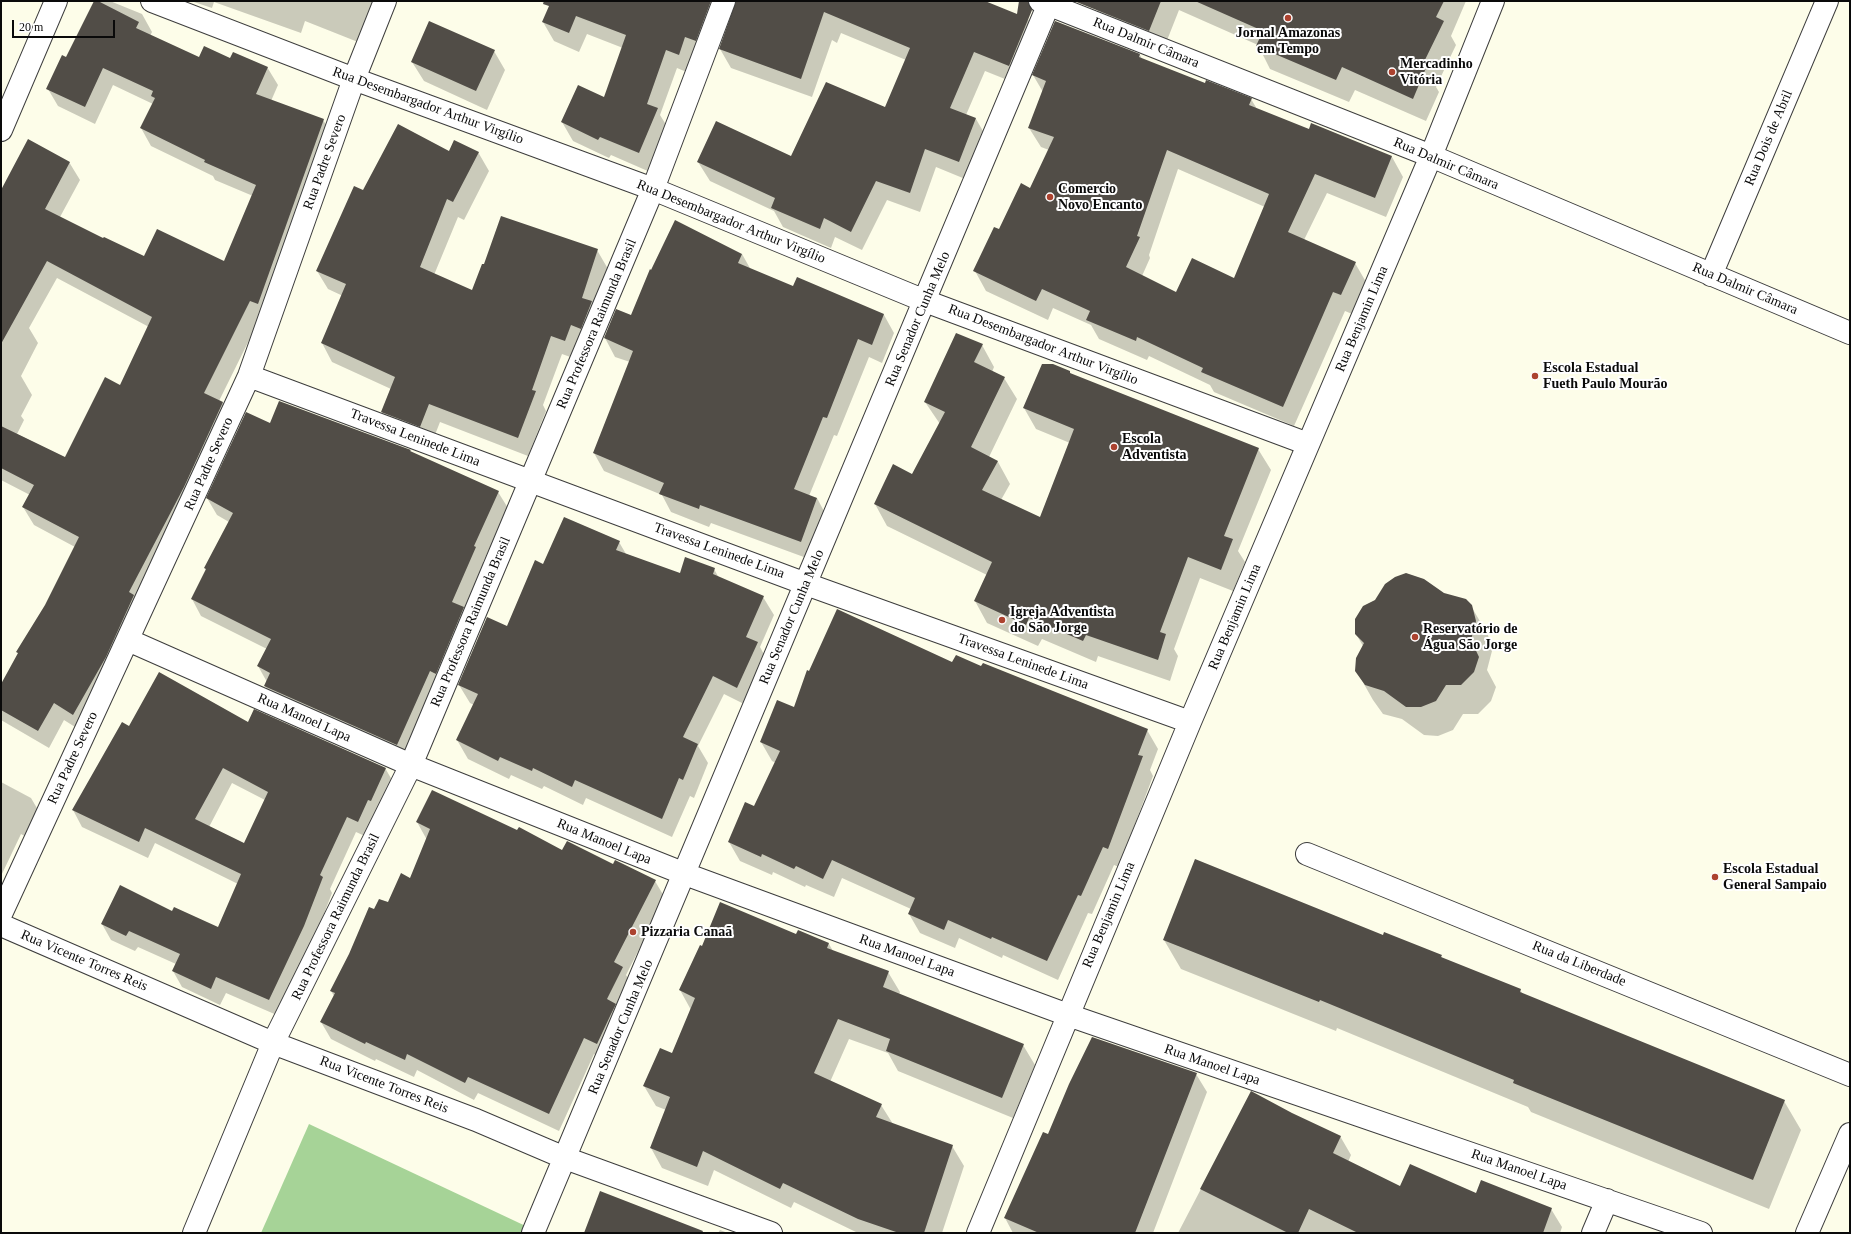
<!DOCTYPE html>
<html>
<head>
<meta charset="utf-8">
<style>
	body { margin:0 }
	#map { position:relative; width:1851px; height:1234px; overflow:hidden; background:#fdfde9; font-family:"Times New Roman",serif }
	canvas { display:block }
	.frame { position:absolute; inset:0; border:2px solid #0a0a0a; pointer-events:none }
	.scale { position:absolute; left:12px; top:20px; width:103px; height:18px; box-sizing:border-box; border:2px solid #0a0a0a; border-top:0; padding-left:5px; font-size:12px; line-height:14px; white-space:nowrap; color:#0a0a0a; -webkit-text-stroke:3px #fff; paint-order:stroke }
</style>
</head>
<body>
<div id="map">
<canvas width="1851" height="1234"></canvas>
<div class="frame"></div>
<div class="scale">20 m</div>
</div>
<script>
const c = document.querySelector('canvas').getContext('2d');
c.lineJoin = 'round';
function fill(path, color) {
  c.fillStyle = color;
  c.fill(path, 'evenodd');
}
function stroke(path, color, width, dash) {
  c.strokeStyle = color;
  c.lineWidth = width;
  c.lineCap = dash ? 'butt' : 'round';
  c.setLineDash(dash || []);
  c.stroke(path);
}
function drawText(font, color, halo, rows, align = 'center') {
  c.font = font + ' "Times New Roman",serif';
  c.lineWidth = 4;
  c.setLineDash([]);
  c.textBaseline = 'middle';
  c.strokeStyle = halo;
  c.fillStyle = color;
  for (const [text, x, y, turn = 0] of rows) {
    c.save();
    c.translate(x, y);
    c.rotate((+turn || 0) * Math.PI / 180);
    c.textAlign = isNaN(turn) ? turn : align;
    if (halo) c.strokeText(text, 0, 0);
    c.fillText(text, 0, 0);
    c.restore();
  }
}
fill(new Path2D(`
	M309,1124l223,105 -2,4h-269z`), '#a6d397');
fill(new Path2D(`
	M95,1h15l32,13 10,18 -2,4 49,22 32,1 36,8 11,18 -7,16 52,19 11,17 -74,181 -41,83 4,2 10,17 -150,312 -19,-12 -15,28 -48,-28v-34l18,-32 -2,-2 29,-46 29,-59 -41,-22 -11,-18 7,-12 -29,-15v-284l68,-34 11,18 -20,37 43,23 42,18 80,4 28,-66 -38,-16 -2,-4 -62,-30 -10,-18 12,-24 -40,-19 -18,39 -37,-18 -10,-17 18,-31zM57,278l92,49 -28,59 -55,72 -49,-24 7,-14 -3,-4 11,-21 -11,-19 17,-33 -9,-15z
	M191,1h192l-15,45 -63,-25 -4,12 -87,-31 -2,6z
	M539,1h175l-25,72 -12,-5 -17,47 8,13 -18,44 -39,-17 -2,3 -36,-17 -11,-19 43,-24 18,-50 -36,-14 -8,18 -25,-11 -11,-19 7,-17z
	M754,1h228l46,18 11,19 -19,47 -35,-14 -19,44 10,4 11,19 -17,43 -34,-14 -16,45 -33,-12 -25,50 -27,-13 -4,11 -48,-21 -9,-16 -64,-30 -12,-19 94,-5 94,-49 20,-48 -65,-27 -4,10 -5,-3 -20,57 -81,-29 -11,-19z
	M1100,1h366l-15,35 5,9 -20,42 3,5 -13,29 -71,-31 -6,12 -79,-33 -12,-24 -79,-35 -17,43 -52,-20 -13,-23z
	M494,51l11,19 -18,40 -63,-29 -12,-19z
	M1140,55l2,4 63,26 46,14 6,10 52,22 3,-7 80,33 11,20 -17,40 -59,-24 -23,47 51,23 11,19 -14,32 -7,-3 -51,115 -80,-34 -4,-7 -61,-29 -2,4 -48,-21 -8,-14 -38,-17 -5,12 -62,-29 -11,-20 55,-82 19,-39 -8,-3 -12,-19 14,-36 -10,-17zM1178,169l87,38 -30,72 -58,14 -35,-17 8,-18 -1,-3z
	M449,152h29l11,19 -25,49 -6,-3 -24,58 39,17 124,-42 11,19 -32,90 -14,-5 -19,51 3,6 -18,45 -88,-34 -9,23 -38,-15 -11,-18 9,-23 -59,-27 -10,-19 21,-47 -15,-7 -11,-18 46,-80z
	M742,254l9,16 42,17 91,28 10,18 -12,30 -13,-6 -32,79 -3,-1 -25,61 8,2 10,19 -15,43 -101,-37 -2,4 -38,-15 -9,-17 -58,-24 -10,-18 36,-91 -15,-5 -10,-19 27,-22z
	M982,345l12,22 -2,5 12,6 13,21 -28,58 9,5 12,22 -9,16 39,18 30,-75 -34,-14 -12,-21 46,-36 1,3 187,74 13,21 -33,81 7,11 -12,29 -33,-13 -26,71 4,7 -8,25 -72,-25 -2,6 -54,-23 -4,7 -51,-23 -12,-22 12,-26 -100,-49 -12,-22 38,-29 27,-51 -15,-22z
	M270,425l140,26 2,2 86,39 10,16 -25,54 2,3 -79,196 -131,-58 -10,-17 2,-4 -9,-16 9,-17 -66,-33 -9,-17 14,-28 -1,-3 24,-46 -12,-7 -10,-17z
	M619,542l7,12 54,20 34,-5 5,9 44,19 11,18 -14,32 8,15 -20,44 -24,-12 -26,52 10,17 -14,35 -4,-2 -18,41 -86,-39 -3,7 -39,-19 -2,3 -31,-14 -2,4 -41,-20 -11,-19 17,-35 -4,-2 -11,-18 48,-57 37,-63z
	M1443,594l28,12 17,29 4,16 -5,19 9,17 -5,14 -13,13h-15l-10,16 -15,6 -14,-1 -22,-16 -19,-5 -10,-14 -17,-30 7,-24 -7,-12z
	M953,664l29,4 165,62 11,19 -8,21 3,6 -34,91 -5,-2 -22,49 -4,-1 -30,67 -55,-25 -1,3 -43,-20 -4,10 -35,-15 -11,-19 2,-5 -69,-31 -8,19 -28,-12 -1,2 -32,-15 -1,3 -32,-14 -11,-19 25,-35 22,-44 -4,-2 -11,-19 33,-34z
	M122,723l7,4 119,-4 137,45 10,17 -28,52 -11,-5 -26,57 2,4 -19,49 -34,74 -53,-23 -6,12 -38,-18 -9,-16 3,-7 -38,-17 -3,4 -24,-11 -9,-16 71,-11 46,15 19,-44 -83,-41 -7,15 -66,-31 -9,-17zM232,783l33,17 -20,44 -36,-17z
	M1,782l30,16 10,17 -13,23 -7,-4 -20,42z
	M417,822l146,30 50,14 42,15 10,17 -39,77 6,10 -25,76 -13,-7 -35,77 -81,-38 -4,7 -57,-30 -3,7 -38,-18 -1,2 -44,-22 -10,-17 13,-26 -3,-5 43,-81 14,-6 23,-25 16,-39z
	M797,935l32,9 4,7 55,21 12,20 -1,3 124,50 12,20 -22,53 -115,-47 -10,-18 -39,-14 -19,43 51,23 12,19 59,22 12,20 -22,67h-84l-64,-31 -3,6 -77,-38 -6,16 -46,-18 -11,-20 15,-38 -10,-4 -12,-20 28,-32 19,-44 -11,-20 20,-43z
	M1383,936l58,20 2,4 77,30 3,4 261,107 17,29 -32,79 -238,-97 -3,-5 -191,-79 -1,3 -155,-62 -17,-29z
	M1196,1074l11,18 -54,141h-140l-8,-15 44,-82z
	M1251,1093l40,21 49,22 11,19 -3,7 52,25 76,8 75,14 11,18 -2,6h-382z
	M720,1230l8,3h-10z`), '#0003');
fill(new Path2D(`
	M94,1h4l41,21 -3,6 63,29 5,-11 26,12 3,-6 35,15 -12,27 68,25 -66,185 -8,-3 -46,92 19,9 -39,85 -55,105 5,3 -28,62 -33,58 -19,-12 -16,28 -37,-21v-26l17,-31 -2,-1 29,-47 34,-68 -57,-30 12,-22 -33,-17v-42l64,31 40,-80 15,8 32,-68 -105,-56 -46,83v-154l27,-51 42,23 -25,47 58,29 1,-1 40,19 13,-27 67,32 32,-76 -52,-23 1,-2 -65,-32 15,-30 -4,-2 2,-5 -50,-23 -18,39 -39,-18 16,-34 4,2z
	M544,1h167l-15,40 -11,-4 -6,18 -13,-5 -19,54 11,4 -19,45 -39,-16 -2,3 -37,-18 17,-37 26,12 22,-62 -50,-19 -7,17 -27,-11 7,-16 -6,-2z
	M736,1h249l32,13 2,-13h9l4,9 -23,56 -35,-14 -24,56 26,10 -17,44 -34,-13 -15,44 -34,-12 -25,51 -27,-14 -4,11 -49,-21 4,-10 -78,-36 19,-41 75,35 35,-74 59,25 25,-59 -86,-36 -23,67 -82,-30z
	M1074,1h87l-12,30z
	M1195,1h249l-8,16 8,4 -22,45 4,2 -13,31 -71,-32 -6,13 -80,-34 7,-15z
	M429,21l66,29 -19,41 -65,-29z
	M1055,21l85,33 -1,3 66,26 1,-3 46,18 -3,7 60,24 2,-6 81,33 -17,42 -60,-24 -27,58 68,30 -15,33 -8,-3 -50,115 -82,-35 2,-4 -66,-31 -1,4 -50,-21 4,-9 -48,-22 -6,12 -63,-30 21,-44 5,2 22,-46 9,5 24,-51 -26,-9 18,-47 -14,-6zM1167,150l102,44 -35,84 -42,-20 -16,34 -50,-25 14,-30 -3,-1z
	M398,124l51,27 5,-11 25,12 -26,50 -6,-3 -27,68 52,23 10,-26h2l17,-48 97,33 -16,49 10,3 -11,28 -10,-4 -6,16 -14,-5 -19,54 4,1 -18,47 -89,-34 -9,23 -39,-15 14,-35 -74,-34 25,-59 -30,-13 38,-85 9,4z
	M675,220l67,34 -4,9 55,23 4,-9 87,37 -12,31 -14,-6 -31,79 -4,-1 -29,72 23,9 -16,44 -101,-37 -1,4 -40,-15 5,-11 -71,-30 40,-102 -29,-13 12,-29 15,6 19,-46 1,1z
	M956,333l27,11 -9,18 31,15 -34,70 27,14 -16,29 58,27 34,-88 -51,-21 19,-44h11l17,7v2l189,75 -35,88 9,3 -12,31 -33,-13 -28,75 6,2 -8,26 -72,-25 -3,6 -54,-23 -3,7 -52,-24 18,-39 -118,-58 19,-40 19,10 33,-62 -21,-10z
	M279,401l132,49 -1,1 89,40 -25,55 2,1 -24,55 12,5 -28,67 -6,-3 -33,74 -133,-59 6,-13 -13,-7 14,-27 -80,-40 15,-30 -2,-1 29,-55 -27,-15 40,-86 24,11z
	M564,517l56,24 -4,9 64,23 5,-16 30,11 -2,6 51,22 -18,41 12,5 -21,46 -24,-12 -30,61 15,7 -15,36 -4,-2 -17,41 -87,-39 -3,7 -39,-19 -1,3 -32,-14 -2,4 -42,-21 22,-46 -20,-9 29,-68 20,9 28,-66 8,4z
	M1406,573l18,6 20,14 22,6 6,6 4,16 -5,19 8,17 -5,15 -13,13h-15l-10,16 -15,6h-15l-22,-16 -19,-6 -10,-14 1,-13 8,-15 -9,-9v-15l8,-13 12,-6 10,-16 10,-7z
	M837,609l115,53 4,-7 25,11 2,-3 165,66 -10,26 5,1 -35,93 -5,-2 -22,49 -3,-1 -31,66 -55,-24 -1,2 -43,-19 -4,10 -36,-16 7,-16 -83,-38 -9,19 -27,-13 -2,3 -32,-15 -1,3 -33,-15 17,-40 9,4 26,-55 -20,-9 17,-42 17,7 13,-37 2,1z
	M159,672l89,50 6,-13 132,59 -15,33 -3,-1 -10,22 -11,-5 -27,58 3,2 -19,49 -35,74 -53,-23 -5,12 -39,-18 8,-17 -51,-23 -3,5 -25,-12 19,-39 52,26 2,-4 44,20 23,-53 -96,-46 -6,14 -67,-32 50,-88 7,4zM223,768l45,24 -24,51 -49,-24z
	M432,790l85,40 2,-3 43,23 5,-9 46,23 2,-4 41,20 -42,82 9,5 -16,32 9,5 -5,10 -14,30 -13,-6 -35,76 -81,-37 -3,6 -58,-29 -2,6 -39,-18 -1,2 -45,-22 15,-29 -5,-2 19,-37 20,-47 5,2 5,-10 9,3 13,-29 9,5 20,-49 -14,-7z
	M1195,859l188,76 1,-3 58,23 -1,2 80,32 -1,3 265,108 -32,80 -240,-97 1,-3 -194,-80 -1,2 -156,-62z
	M720,902l76,32 2,-4 31,13 -2,5 62,23 -6,16 141,57 -22,54 -116,-47 4,-12 -52,-20 -24,54 68,31 -6,13 77,28 -29,88h-25l-41,-14 -75,-36 -3,6 -77,-38 -6,16 -47,-19 20,-51 -27,-11 17,-38 12,5 23,-55 -16,-8 21,-45 2,1z
	M1092,1037l105,36 -62,160h-96l-35,-15 39,-86 5,2 21,-50z
	M1251,1091l41,22 49,23 -8,17 67,33 10,-22 66,29 5,-13 71,28 -9,25h-185l-49,-24 -11,24h-10l-88,-44z
	M600,1191l103,40 -1,2h-118z`), '#514d47');
const minor = new Path2D(`
	M152,1l202,78 299,110 272,112 383,143
	M1040,1l391,155 419,177
	M1,130l55,-129
	M1711,275l116,-274
	M249,376l557,208 384,138
	M128,640l283,125 274,109 383,141 633,218
	M1307,854l543,221
	M1,914l248,-538 105,-297 31,-78
	M1,925l272,118 203,77 89,38 206,75
	M194,1233l79,-190 138,-278 242,-576 71,-188
	M533,1233l517,-1232
	M978,1233l212,-511 241,-566 62,-155
	M1593,1233l14,-33
	M1807,1233l43,-99`);
stroke(minor, '#3d3d3d', 24);
stroke(minor, '#fff', 22);
for (const [x, y, r, color] of [
	[1288,18,4,"#ac422f"],
	[1392,72,4,"#ac422f"],
	[1050,197,4,"#ac422f"],
	[1535,376,4,"#ac422f"],
	[1114,447,4,"#ac422f"],
	[1002,620,4,"#ac422f"],
	[1415,637,4,"#ac422f"],
	[1715,877,4,"#ac422f"],
	[633,932,4,"#ac422f"]
]) {
  const dot = new Path2D();
  dot.arc(x, y, r, 0, 2 * Math.PI);
  c.fillStyle = color;
  c.fill(dot);
  stroke(dot, '#fff', 1.5);
}
drawText('bold 14px', '#0a0a0a', '#fff', [
	["Jornal Amazonas",1288,33,"center"],
	["em Tempo",1288,49,"center"],
	["Mercadinho",1400,64],
	["Vitória",1400,80],
	["Comercio",1058,189],
	["Novo Encanto",1058,205],
	["Escola Estadual",1543,368],
	["Fueth Paulo Mourão",1543,384],
	["Escola",1122,439],
	["Adventista",1122,455],
	["Igreja Adventista",1010,612],
	["do São Jorge",1010,628],
	["Reservatório de",1423,629],
	["Água São Jorge",1423,645],
	["Escola Estadual",1723,869],
	["General Sampaio",1723,885],
	["Pizzaria Canaã",641,932]
], 'left');
drawText('14px', '#0a0a0a', '#fff', [
	["Rua Dalmir Câmara",1146,43,22],
	["Rua Desembargador Arthur Virgílio",428,106,20],
	["Rua Dois de Abril",1769,138,-67],
	["Rua Padre Severo",325,162,-70],
	["Rua Dalmir Câmara",1446,164,23],
	["Rua Desembargador Arthur Virgílio",731,222,22],
	["Rua Dalmir Câmara",1745,289,23],
	["Rua Senador Cunha Melo",918,319,-67],
	["Rua Benjamin Lima",1362,319,-67],
	["Rua Professora Raimunda Brasil",597,324,-67],
	["Rua Desembargador Arthur Virgílio",1043,345,21],
	["Travessa Leninede Lima",415,438,21],
	["Rua Padre Severo",209,464,-66],
	["Travessa Leninede Lima",719,551,20],
	["Rua Senador Cunha Melo",792,617,-67],
	["Rua Benjamin Lima",1235,617,-67],
	["Rua Professora Raimunda Brasil",471,622,-67],
	["Travessa Leninede Lima",1023,662,20],
	["Rua Manoel Lapa",304,718,24],
	["Rua Padre Severo",73,758,-65],
	["Rua Manoel Lapa",604,842,22],
	["Rua Benjamin Lima",1109,915,-67],
	["Rua Professora Raimunda Brasil",336,917,-64],
	["Rua Manoel Lapa",907,956,20],
	["Rua Vicente Torres Reis",84,961,23],
	["Rua da Liberdade",1579,964,22],
	["Rua Senador Cunha Melo",621,1027,-67],
	["Rua Manoel Lapa",1212,1065,19],
	["Rua Vicente Torres Reis",384,1085,21],
	["Rua Manoel Lapa",1519,1170,19]
]);
</script>
</body>
</html>
